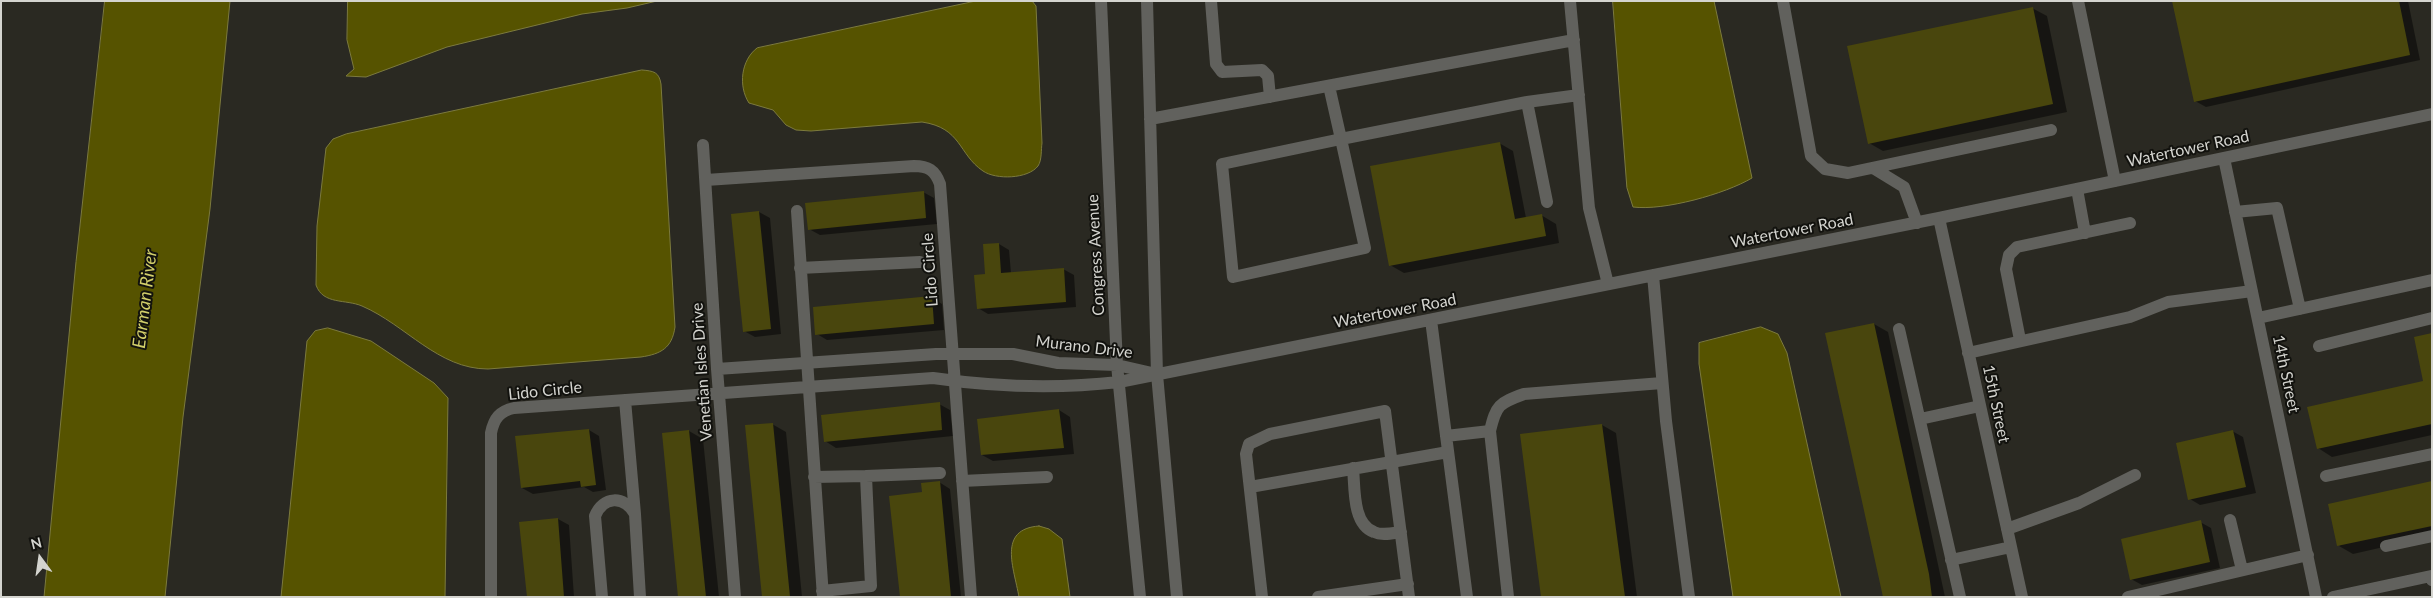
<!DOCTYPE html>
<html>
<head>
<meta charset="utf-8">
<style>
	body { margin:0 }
	#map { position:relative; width:2433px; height:598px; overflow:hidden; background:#2a2922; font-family:Lato,sans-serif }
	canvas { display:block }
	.frame { position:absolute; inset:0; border:2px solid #d4d4cf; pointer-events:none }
	.north { position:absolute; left:15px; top:533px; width:50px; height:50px; -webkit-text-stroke:4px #12120e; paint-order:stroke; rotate:346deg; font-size:14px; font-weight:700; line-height:20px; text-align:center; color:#d4d4cf }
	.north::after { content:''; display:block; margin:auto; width:18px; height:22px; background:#d4d4cf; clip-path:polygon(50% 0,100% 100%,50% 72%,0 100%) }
</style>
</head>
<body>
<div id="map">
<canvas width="2433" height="598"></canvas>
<div class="frame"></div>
<div class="north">N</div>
</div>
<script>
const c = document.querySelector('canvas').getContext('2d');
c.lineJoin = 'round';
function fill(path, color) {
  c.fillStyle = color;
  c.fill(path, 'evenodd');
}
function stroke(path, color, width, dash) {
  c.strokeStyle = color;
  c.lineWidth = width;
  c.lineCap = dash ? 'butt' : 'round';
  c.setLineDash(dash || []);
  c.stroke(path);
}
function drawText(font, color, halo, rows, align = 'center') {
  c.font = font + ' Lato,sans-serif';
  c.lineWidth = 4;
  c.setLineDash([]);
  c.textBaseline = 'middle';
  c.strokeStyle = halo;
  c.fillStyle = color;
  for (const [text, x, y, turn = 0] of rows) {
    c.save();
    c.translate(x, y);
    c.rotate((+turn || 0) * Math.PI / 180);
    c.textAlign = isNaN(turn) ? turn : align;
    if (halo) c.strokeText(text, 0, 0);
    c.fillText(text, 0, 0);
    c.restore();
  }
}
const water = new Path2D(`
	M105,1h125l-20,208 -27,208 -18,180h-121l32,-335z
	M348,1h309l-30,7 -45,6 -135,33 -81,30 -20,-1 8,-7 -7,-29z
	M976,1h56l4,5 6,137c-1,7 0,17 -4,23 -10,13 -42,14 -55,5 -25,-17 -21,-43 -61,-49l-111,9 -15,-1 -10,-5 -13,-15 -24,-7c-11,-17 -8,-43 8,-55z
	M1613,1h101l38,177c-27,16 -88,33 -119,29l-6,-19z
	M642,70c12,1 17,2 19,14l14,243c-3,21 -14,27 -34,30l-153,12c-50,0 -82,-44 -126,-63 -16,-7 -39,-1 -46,-21l1,-59 9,-78 7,-9 13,-5z
	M1761,327l17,7 9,19 54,244h-108l-34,-233v-21z
	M328,328l43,13 63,42 14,15 -3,199h-164l26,-256 8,-10z
	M1039,526l10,3 13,10 8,58h-51c-5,-29 -22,-68 20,-71z`);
fill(water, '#565300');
stroke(water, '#7c7a3e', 1);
fill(new Path2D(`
	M2173,1h235l12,59 -214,47 -11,-6z
	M2032,8l15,8 20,96 -184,39 -14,-8z
	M1499,143l14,8 13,67 15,-3 15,9 3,19 -155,30 -14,-8z
	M923,192l11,6 3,26 -117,11 -11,-6z
	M759,212l11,6 11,116 -26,3 -11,-6z
	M999,244l10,6 2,23 52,-4 11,6 2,32 -88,7 -10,-6 8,-33 -2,-30z
	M931,297l11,7 2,26 -117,10 -10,-6z
	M1874,324l14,8 57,265h-61z
	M2432,335v100l-100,22 -14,-9 107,-66z
	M939,404l11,6 3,26 -117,12 -11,-7z
	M1059,410l11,7 4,37 -81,7 -11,-6 -4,-35z
	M772,424l14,8 16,165h-39z
	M1602,425l14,8 21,164h-95z
	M589,430l10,6 7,54 -13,2 -9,-5 -51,7 -11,-6z
	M689,431l14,8 16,158h-39z
	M2232,431l11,6 13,56 -56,12 -10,-6z
	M939,482l11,7 11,108h-61l24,-103z
	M2432,483v53l-79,18 -14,-8z
	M558,519l11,6 5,72h-46z
	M2200,522l11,6 9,40 -78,17 -11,-6z`), '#0007');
fill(new Path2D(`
	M2172,1h227l11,54 -216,47z
	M2033,7l20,97 -185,40 -21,-98z
	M1500,142l15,77 27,-5 4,22 -157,30 -19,-100z
	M924,191l2,27 -118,12 -3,-27z
	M759,211l12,118 -28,3 -12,-118z
	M999,243l2,30 63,-5 2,34 -89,7 -3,-34 11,-1 -2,-30z
	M932,296l2,28 -119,11 -2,-28z
	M1874,323l55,251 3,23h-49l-58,-264z
	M2432,333v91l-115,25 -10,-42 116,-26 -9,-44z
	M940,402l2,28 -118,12 -3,-27z
	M1059,409l5,39 -83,7 -4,-36z
	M773,423l17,174h-28l-17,-172z
	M1602,424l23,173h-84l-21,-163z
	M589,429l7,56 -15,2 -1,-6 -59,7 -6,-52z
	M689,430l17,167h-28l-16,-164z
	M2233,430l13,57 -58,13 -12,-57z
	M940,481l11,116h-51l-11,-101 33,-4 -1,-9z
	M2432,481v45l-95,20 -9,-42z
	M558,518l6,79h-37l-8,-75z
	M2201,520l9,42 -80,18 -9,-41z`), '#49460d');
stroke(new Path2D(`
	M1101,1l16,364 23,232
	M1147,1l10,373 20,223
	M1211,1l5,63 6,8 40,-2 6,6 2,21
	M1570,1l19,207 19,76
	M1783,1l28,155 14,13 23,4 203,-43
	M2078,1l37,180
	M1329,86l12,53 -119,25 11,113 132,-29 -24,-109 186,-37 52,-7
	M1527,102l20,100
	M1150,119l424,-79
	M703,145l14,224 18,228
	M2224,158l92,439
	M1873,168l31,19 13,36
	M706,180l208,-14c14,0 21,4 26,18l31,413
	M2077,189l8,44
	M797,211l26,386
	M2235,212l42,-4 23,101
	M1939,218l83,379
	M800,268l120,-6
	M1653,275l13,146 23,176
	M2258,318l174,-38
	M1431,320l36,277
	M1899,329l61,268
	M2020,340l-14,-71 3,-14 8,-8 113,-24
	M2319,346l113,-28
	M1968,353l162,-36 38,-15 84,-11
	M717,369l219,-15h77l45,9 59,2 35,8
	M625,400l10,114
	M1920,419l60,-13
	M1490,431c6,-26 9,-28 34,-37l138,-11
	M1446,436l44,-5 18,166
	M1353,468c2,19 -1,56 21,64 8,4 19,1 27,0
	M866,476l74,-3
	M2326,476l106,-22
	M814,477l52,-1 5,110 -49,5
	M962,481l85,-4
	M1250,487l198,-35
	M2230,520l12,50
	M2007,529l72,-26 56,-28
	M2386,546l46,-10
	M1951,560l60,-13
	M491,597v-164c3,-15 9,-22 23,-25l419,-30c62,9 124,11 186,4l820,-164 493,-104
	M602,597l-7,-81c8,-20 29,-21 40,-2l5,83
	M1262,597l-16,-143 3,-10 21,-10 115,-23 24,186
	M1318,597l90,-13
	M2128,597l180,-42
	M2333,597l98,-21 1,4`), '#61615d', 12);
drawText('16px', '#d4d4cf', '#12120e', [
	["Watertower Road",2188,149,-12],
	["Watertower Road",1792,231,-11],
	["Congress Avenue",1096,255,-93],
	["Lido Circle",930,270,-94],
	["Watertower Road",1395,311,-11],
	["Murano Drive",1084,347,7],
	["Venetian Isles Drive",702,372,-94],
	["14th Street",2286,374,78],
	["Lido Circle",545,391,-6],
	["15th Street",1996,404,78]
]);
drawText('italic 18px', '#d2cf6a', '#12120e', [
	["Earman River",145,299,-83]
]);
</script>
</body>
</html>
